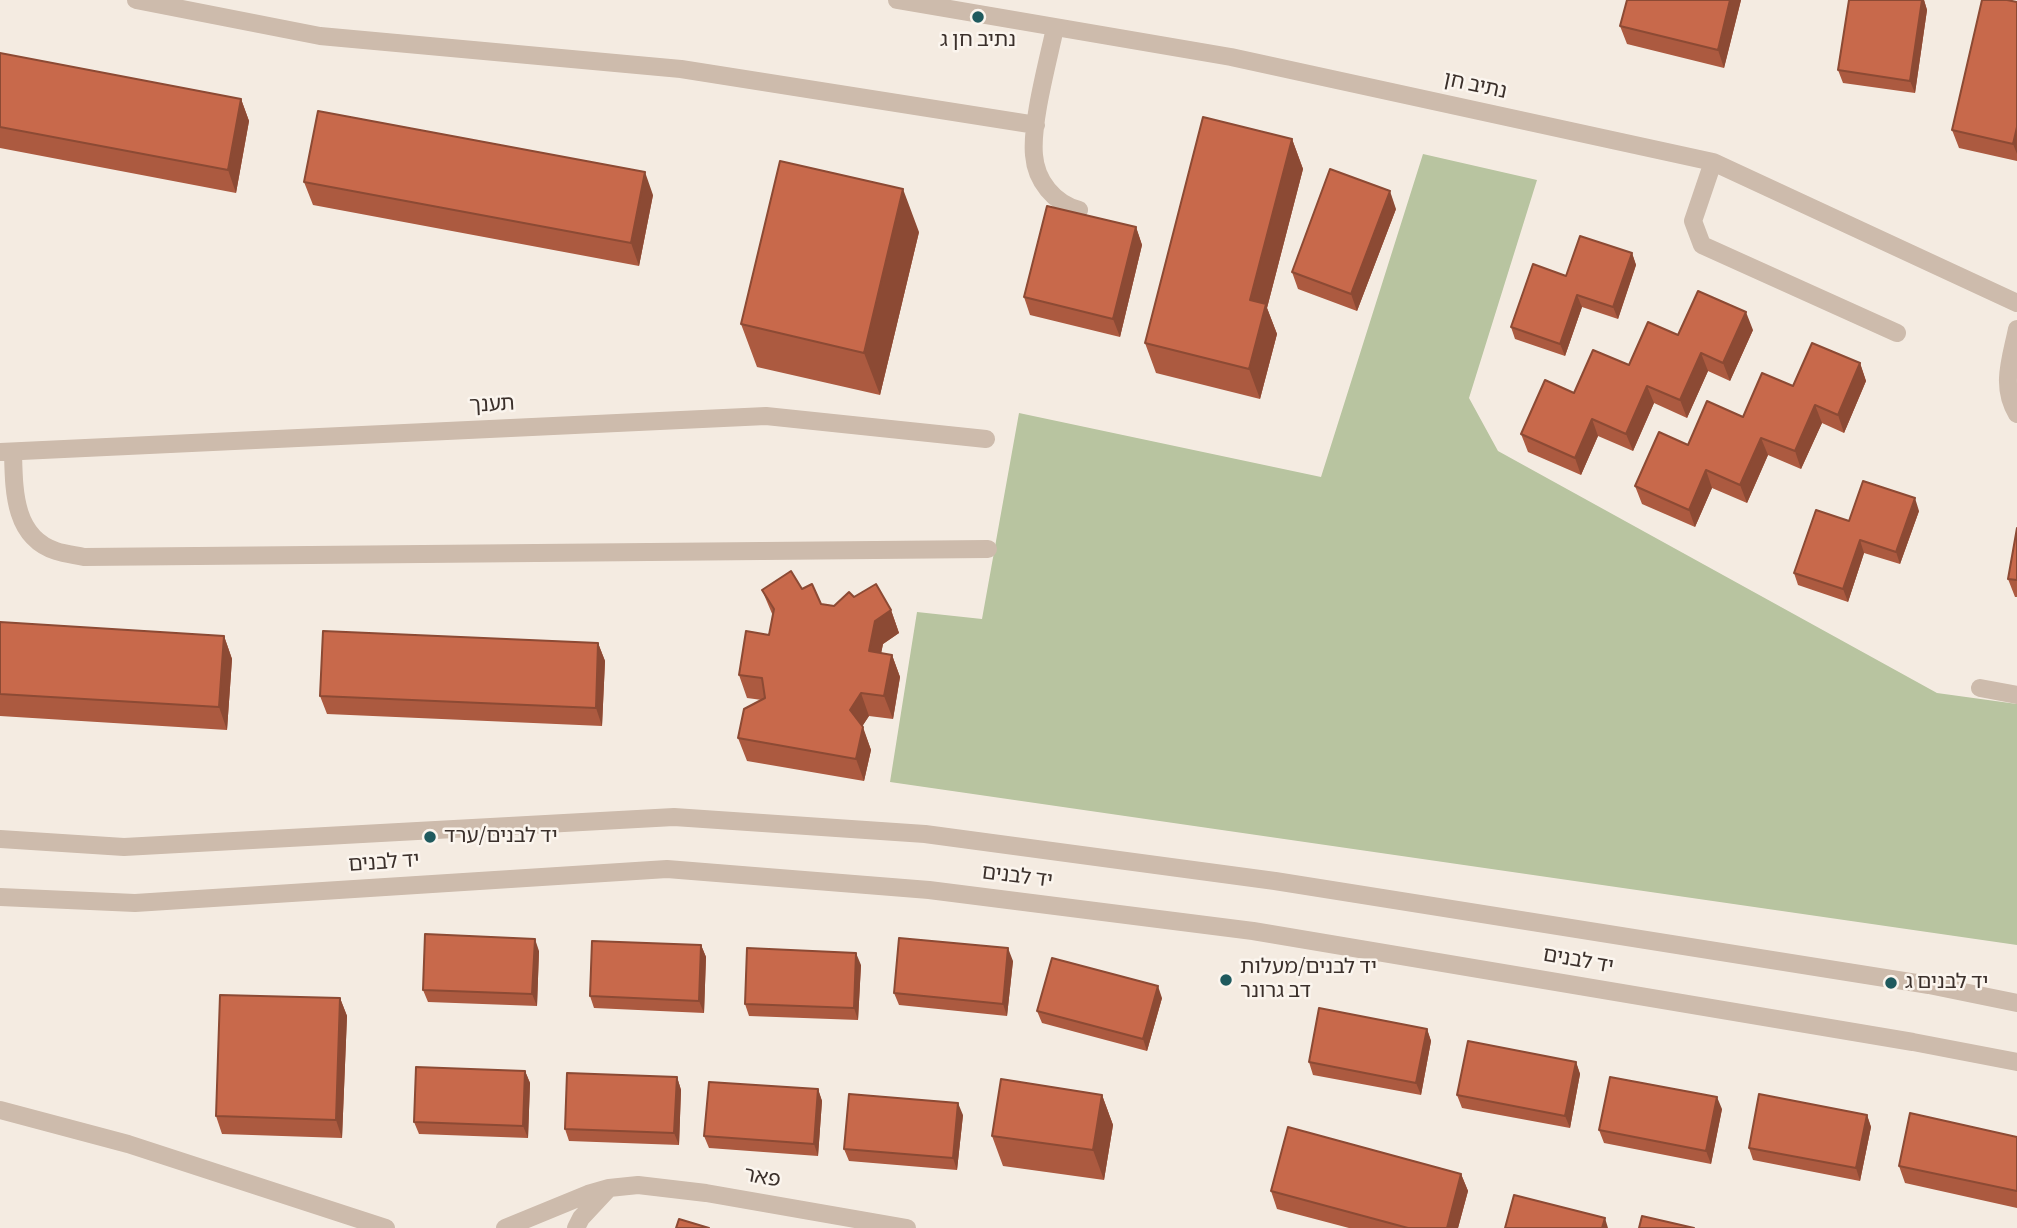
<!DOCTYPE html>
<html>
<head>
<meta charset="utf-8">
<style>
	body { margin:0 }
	canvas { display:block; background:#f4ebe1 }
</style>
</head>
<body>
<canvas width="2017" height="1228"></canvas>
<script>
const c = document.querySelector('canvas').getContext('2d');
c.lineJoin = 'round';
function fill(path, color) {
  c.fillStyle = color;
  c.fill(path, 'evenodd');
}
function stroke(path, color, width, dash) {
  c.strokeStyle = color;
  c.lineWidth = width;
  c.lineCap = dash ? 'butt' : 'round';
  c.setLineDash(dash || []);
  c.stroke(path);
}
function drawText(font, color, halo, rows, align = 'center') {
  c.font = font + ' "Source Sans 3","Noto Sans Hebrew",sans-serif';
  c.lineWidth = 5;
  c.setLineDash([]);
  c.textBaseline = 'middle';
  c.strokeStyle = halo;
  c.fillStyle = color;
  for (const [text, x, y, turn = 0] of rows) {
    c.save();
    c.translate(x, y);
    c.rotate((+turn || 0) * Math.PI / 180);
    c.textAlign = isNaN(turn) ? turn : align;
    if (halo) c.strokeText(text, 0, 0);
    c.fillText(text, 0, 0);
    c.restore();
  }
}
fill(new Path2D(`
	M1423,154l114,26 -68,218 29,53 439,242 80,11v241l-1127,-163 27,-170 65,7 37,-206 302,64z`), '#b8c4a0');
stroke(new Path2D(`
	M136,0l184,36 361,33 355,56
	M897,0l334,57 482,105 304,141
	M1055,28c-7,33 -24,95 -21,127 2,26 20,48 45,55
	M1713,162l-20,59 9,24 195,88
	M2017,329c-6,30 -17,57 0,85
	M0,452l766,-36 220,23
	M13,452c1,37 0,85 43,99 9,3 19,4 28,6l904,-8
	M1980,688l37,7
	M0,839l124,8 550,-30 251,17 350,47 654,104 88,18
	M0,897l135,6 532,-34 262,21 324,41 660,111 104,20
	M0,1110l128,34 258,84
	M505,1228l83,-34 21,-6 29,-3 68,8 201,35
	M576,1228l5,-10 28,-30`), '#cdbbac', 18);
fill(new Path2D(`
	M1627,0h114l-17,68 -97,-24 -7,-18z
	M1849,0h75l3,10 -12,83 -72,-10 -5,-13z
	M2017,2v159l-58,-13 -7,-18z
	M0,53l241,46 8,22 -13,72 -236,-45z
	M1292,139l11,30 -36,139 10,26 -17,65 -104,-26 -11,-30z
	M304,182l349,13 -14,71 -326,-61z
	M1396,209l-39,102 -59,-22 -6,-17z
	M1136,227l6,18 -22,92 -90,-22 -6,-18z
	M919,232l-39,163 -123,-28 -16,-43z
	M1632,253l4,12 -18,54 -36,-12 -17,49 -50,-17 -4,-12 55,-51z
	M1753,330l-23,51 -22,-10 -21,47 -33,-15 -21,48 -35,-15 -17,39 -53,-23 -7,-18 53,-41 55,-28 49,-30z
	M1860,363l6,18 -22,52 -22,-10 -21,46 -33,-14 -21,48 -35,-15 -17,39 -53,-23 -7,-18 53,-41 55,-28 50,-31z
	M1919,511l-19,53 -36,-11 -16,49 -50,-17 -4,-12 55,-52z
	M2017,528v69h-2l-7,-18z
	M802,589l19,15 13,2 20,-9 37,13 8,23 -16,11 -2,9 11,2 8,22 -7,42 -24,-3 -7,10 9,24 -7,31 -117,-20 -9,-23 24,-38 -15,-2 -8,-23 30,-40 4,-19 -11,-26z
	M0,622l224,14 8,23 -5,71 -227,-14z
	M598,643l7,18 -3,65 -275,-12 -7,-18z
	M701,945l5,12 -2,56 -110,-5 -4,-12z
	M539,951l-2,55 -109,-4 -5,-12z
	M1013,961l-6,55 -108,-11 -5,-12z
	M861,965l-3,55 -109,-4 -4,-12z
	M340,998l7,18 -5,122 -120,-4 -6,-18z
	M1162,998l-15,53 -105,-28 -5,-12z
	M1427,1029l4,12 -10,54 -108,-20 -4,-13z
	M1576,1062l4,12 -10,54 -108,-20 -5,-13z
	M525,1071l5,12 -2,55 -109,-4 -5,-12z
	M677,1077l4,13 -2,55 -110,-4 -4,-12z
	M818,1089l4,12 -4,55 -109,-8 -5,-12z
	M1102,1095l11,30 -9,55 -101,-14 -11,-30z
	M1722,1109l-11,55 -107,-21 -5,-13z
	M963,1115l-6,55 -108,-9 -5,-12z
	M1867,1115l4,12 -11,54 -107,-21 -4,-12z
	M2017,1137v71l-112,-25 -6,-17z
	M1461,1174l7,17 -10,37h-109l-72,-19 -6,-18z`), '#ac5a40');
fill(new Path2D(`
	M1730,0h11l-17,68 -6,-18z
	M1922,0h2l3,10 -12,83 -5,-12z
	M241,99l8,22 -13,72 -8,-23z
	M2017,127v27l-4,-10z
	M1292,139l11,30 -36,139 10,26 -17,65 -11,-30 1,-69z
	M645,172l8,23 -14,71 -8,-23z
	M903,189l16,43 -39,163 -16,-42z
	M1390,191l6,18 -39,102 -6,-17z
	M1136,227l6,18 -22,92 -7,-18z
	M1632,253l4,12 -18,54 -5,-12z
	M1577,295l5,12 -17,49 -5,-12z
	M1746,312l7,18 -23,51 -7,-18z
	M1701,353l7,18 -21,47 -7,-18z
	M1860,363l6,18 -22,52 -6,-18z
	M1647,386l7,17 -21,48 -7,-17z
	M1815,405l7,18 -21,46 -6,-18z
	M1592,419l6,17 -17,39 -6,-17z
	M1761,438l7,17 -21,48 -7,-18z
	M1706,470l6,18 -17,39 -6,-17z
	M1915,498l4,13 -19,53 -4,-12z
	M1860,540l4,13 -16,49 -5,-13z
	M891,610l8,23 -16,11 -6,30 -8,-23 6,-30z
	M224,636l8,23 -5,71 -8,-23z
	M598,643l7,18 -3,65 -6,-18z
	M892,655l8,22 -7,42 -9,-23z
	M861,693l8,23 -11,17 -8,-23z
	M863,727l8,23 -7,31 -8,-22z
	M535,939l4,12 -2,55 -5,-12z
	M701,945l5,12 -2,56 -5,-12z
	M1008,948l5,13 -6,55 -4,-12z
	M856,953l5,12 -3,55 -4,-12z
	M1158,986l4,12 -15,53 -4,-12z
	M340,998l7,18 -5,122 -6,-18z
	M1427,1029l4,12 -10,54 -5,-12z
	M1576,1062l4,12 -10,54 -5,-12z
	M525,1071l5,12 -2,55 -5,-12z
	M677,1077l4,13 -2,55 -5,-12z
	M818,1089l4,12 -4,55 -4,-12z
	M1102,1095l11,30 -9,55 -11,-30z
	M1717,1097l5,12 -11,55 -5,-13z
	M958,1103l5,12 -6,55 -4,-12z
	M1867,1115l4,12 -11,54 -4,-13z
	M1461,1174l7,17 -10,37h-11z
	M1605,1218l3,10h-6z`), '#8c4a34');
const building = new Path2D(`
	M1627,0h103l-12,50 -98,-24z
	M1849,0h73l-12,81 -72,-11z
	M1982,0h25l10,2v125l-4,17 -61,-14z
	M0,53l241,46 -13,71 -228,-43z
	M318,111l327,61 -14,71 -327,-61z
	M1203,117l89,22 -42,161 16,4 -17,65 -104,-26z
	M780,161l123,28 -39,164 -123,-29z
	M1330,169l60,22 -39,103 -59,-22z
	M1047,206l89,21 -23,92 -89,-22z
	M1580,236l52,17 -19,54 -36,-12 -17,49 -49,-17 22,-63 33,12z
	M1698,291l48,21 -23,51 -22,-10 -21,47 -33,-14 -21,48 -34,-15 -17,39 -54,-24 24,-54 29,13 19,-43 36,15 19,-43 30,13z
	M1812,343l48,20 -22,52 -23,-10 -20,46 -34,-13 -21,47 -34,-15 -17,40 -54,-24 24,-54 29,13 19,-44 36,16 19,-44 31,13z
	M1863,481l52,17 -19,54 -36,-12 -17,49 -49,-16 22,-63 33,11z
	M2017,528v52l-9,-1z
	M791,571l11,18 10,-5 9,20 13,2 15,-14 5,5 22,-13 15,26 -16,11 -6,30 23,4 -8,41 -23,-3 -11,17 13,17 -7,32 -118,-21 6,-29 21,-11 -3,-20 -23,-3 7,-44 23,4 5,-26 -12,-19z
	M0,622l224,14 -5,71 -219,-13z
	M323,631l275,12 -2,65 -276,-12z
	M425,934l110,5 -3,55 -109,-4z
	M899,938l109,10 -5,56 -109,-11z
	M592,941l109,4 -2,56 -109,-5z
	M747,948l109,5 -2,55 -109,-4z
	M1052,958l106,28 -15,53 -106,-28z
	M220,995l120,3 -4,122 -120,-4z
	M1319,1008l108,21 -11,54 -107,-21z
	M1468,1041l108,21 -11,54 -108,-21z
	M416,1067l109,4 -2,55 -109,-4z
	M567,1073l110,4 -3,56 -109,-4z
	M1610,1077l107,20 -11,54 -107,-21z
	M1001,1079l101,16 -9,55 -101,-14z
	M709,1082l109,7 -4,55 -110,-8z
	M849,1094l109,9 -5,55 -109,-9z
	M1759,1094l108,21 -11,53 -107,-20z
	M1910,1113l107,24v54l-118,-25z
	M1288,1127l173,47 -14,54h-39l-137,-37z
	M1514,1195l91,23 -3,10h-97z
	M1642,1216l52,12h-55z
	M679,1219l30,9h-33z`);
fill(building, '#c8694b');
stroke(building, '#8c4a34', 2);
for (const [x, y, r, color] of [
	[978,17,7,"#1f5a5e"],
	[430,837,7,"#1f5a5e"],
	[1226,980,7,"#1f5a5e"],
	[1891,983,7,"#1f5a5e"]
]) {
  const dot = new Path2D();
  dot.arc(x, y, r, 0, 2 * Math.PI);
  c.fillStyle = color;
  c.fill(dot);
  stroke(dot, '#fbf5ee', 2.5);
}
drawText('21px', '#3b302b', '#fbf5ee', [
	["נתיב חן ג",978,41,"center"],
	["יד לבנים/ערד",444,837],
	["יד לבנים/מעלות",1240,968],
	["דב גרונר",1240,992],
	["יד לבנים ג",1905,983]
], 'left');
drawText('21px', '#3b302b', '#fbf5ee', [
	["נתיב חן",1475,87,12],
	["תענך",492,406,-3],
	["יד לבנים",384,864,-4],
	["יד לבנים",1017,878,7],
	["יד לבנים",1578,962,10],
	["פאר",762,1179,10]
]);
</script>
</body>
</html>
